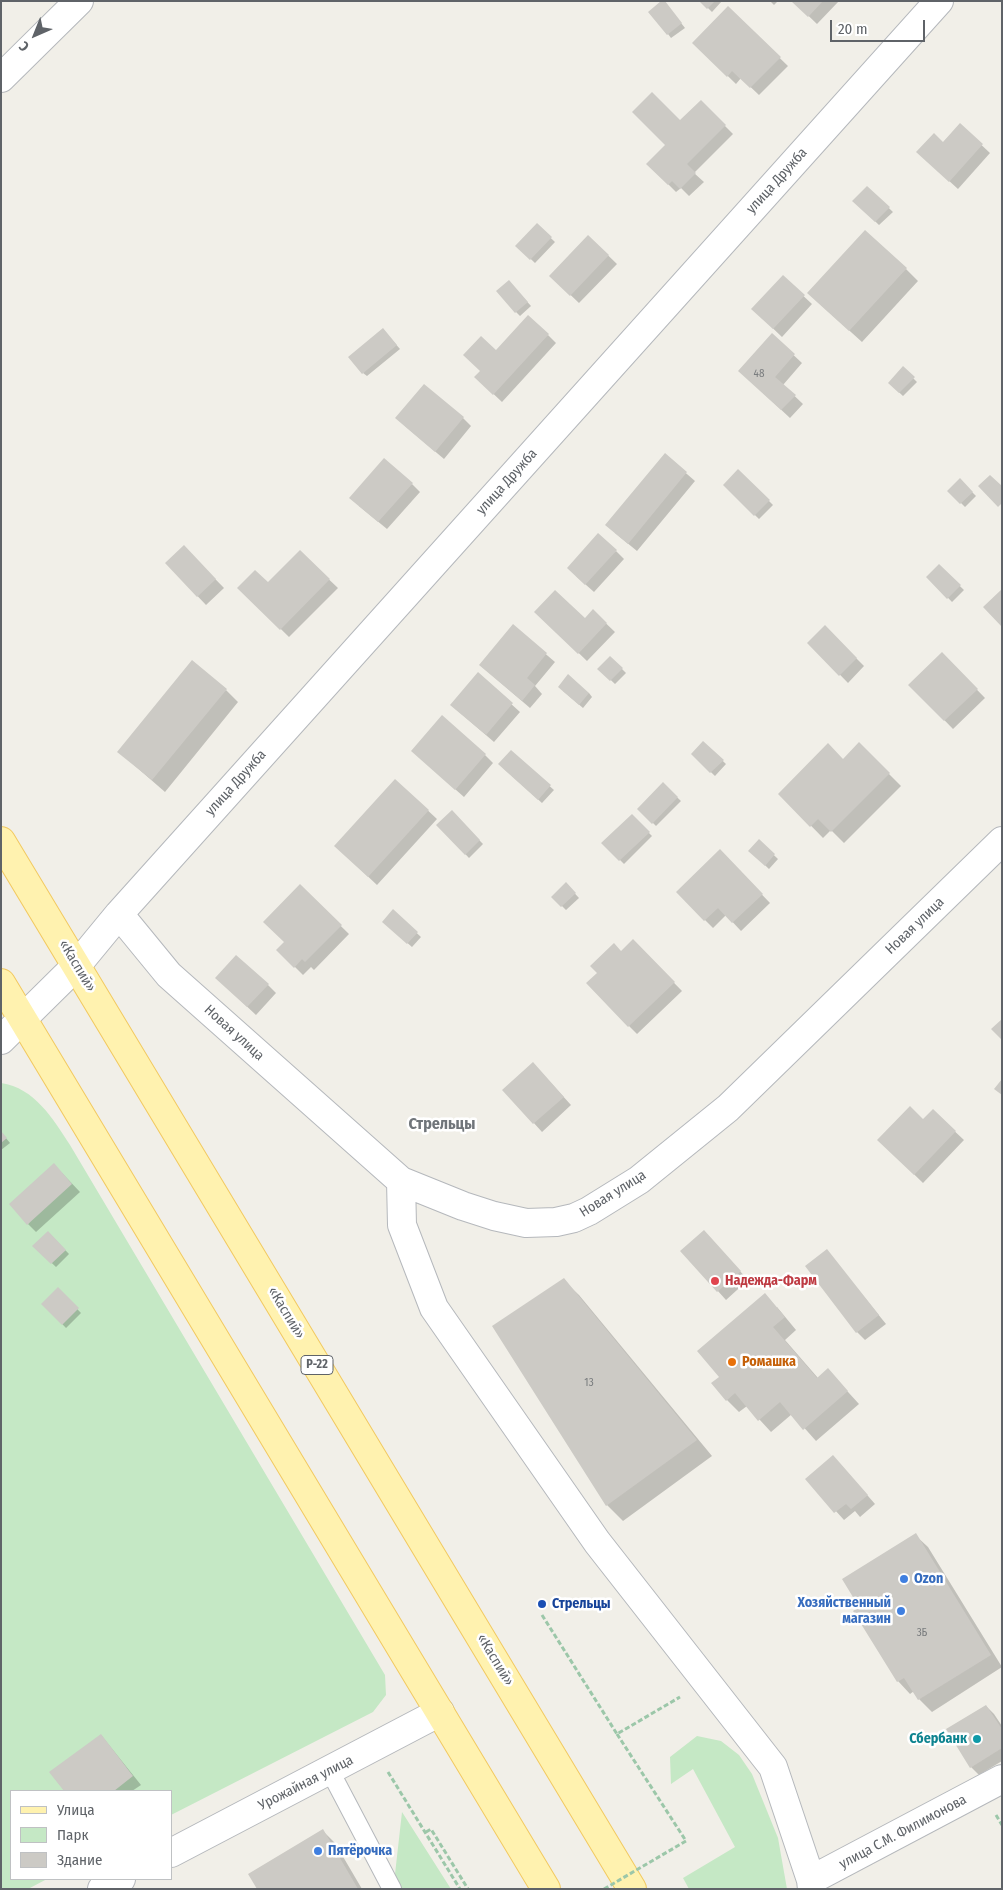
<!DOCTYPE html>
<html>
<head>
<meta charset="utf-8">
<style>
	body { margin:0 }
	#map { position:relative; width:1003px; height:1890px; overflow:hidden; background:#f1efe8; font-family:"Fira Sans Condensed",sans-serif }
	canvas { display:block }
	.frame { position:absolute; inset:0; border:2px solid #5f6368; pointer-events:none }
	.legend { position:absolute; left:10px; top:1790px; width:162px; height:90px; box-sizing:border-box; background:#fff; border:1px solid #bfc1c3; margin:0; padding:6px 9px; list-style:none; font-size:15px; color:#5f6368 }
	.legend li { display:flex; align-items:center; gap:10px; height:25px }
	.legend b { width:25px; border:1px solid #bfc1c3 }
	.north { position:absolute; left:10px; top:10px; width:50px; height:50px; -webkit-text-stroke:4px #fff; paint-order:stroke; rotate:224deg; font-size:14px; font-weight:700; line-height:20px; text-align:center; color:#5f6368 }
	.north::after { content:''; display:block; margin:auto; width:18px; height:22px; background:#5f6368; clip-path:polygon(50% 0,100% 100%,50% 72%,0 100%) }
	.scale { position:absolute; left:830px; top:20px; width:95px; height:22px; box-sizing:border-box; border:2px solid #5f6368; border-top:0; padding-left:6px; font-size:15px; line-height:18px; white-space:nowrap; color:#5f6368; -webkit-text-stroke:4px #fff; paint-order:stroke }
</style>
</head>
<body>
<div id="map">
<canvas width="1003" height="1890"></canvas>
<div class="frame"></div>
<ul class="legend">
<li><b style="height:6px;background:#fff2af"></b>Улица</li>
<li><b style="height:14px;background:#c5e8c5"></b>Парк</li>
<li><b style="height:14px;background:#cccac5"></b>Здание</li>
</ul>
<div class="north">С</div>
<div class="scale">20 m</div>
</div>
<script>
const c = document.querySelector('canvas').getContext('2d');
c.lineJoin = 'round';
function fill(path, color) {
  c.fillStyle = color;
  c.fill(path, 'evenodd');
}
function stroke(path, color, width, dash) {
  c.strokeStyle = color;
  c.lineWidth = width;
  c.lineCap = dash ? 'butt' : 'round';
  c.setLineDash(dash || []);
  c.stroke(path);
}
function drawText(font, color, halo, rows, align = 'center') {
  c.font = font + ' "Fira Sans Condensed",sans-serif';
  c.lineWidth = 5;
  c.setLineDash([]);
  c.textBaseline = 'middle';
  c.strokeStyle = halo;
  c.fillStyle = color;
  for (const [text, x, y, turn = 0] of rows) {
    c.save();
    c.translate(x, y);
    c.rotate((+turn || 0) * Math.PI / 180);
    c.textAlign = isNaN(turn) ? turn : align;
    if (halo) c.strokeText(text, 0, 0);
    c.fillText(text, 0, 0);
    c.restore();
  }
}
fill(new Path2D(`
	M1,1083c34,5 52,36 69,62l315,530 1,20 -13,17 -202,103v-24h-160v88h36l-19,10h-27z
	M697,1736l24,5 18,14 13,19 26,64 9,51h-98l-6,-11 52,-31 -42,-78 -22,15 -1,-27z
	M402,1812l49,77h-54l-3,-6z`), '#c5e8c5');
fill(new Path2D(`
	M701,1h21l-10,11z
	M770,1h8l-4,4z
	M793,1h46l-22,23z
	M667,5l18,23 -14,10 -3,-4z
	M728,8l60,58 -29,29 -18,-17 -5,6 -42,-41z
	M701,102l32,32 -39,39 10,9 -15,14 -8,-8 -5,4 -28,-28 19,-19 13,-23z
	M960,125l30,28 -32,36 -32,-29z
	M867,187l26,25 -14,13 -25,-24z
	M537,225l18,17 -20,21 -18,-17z
	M588,236l29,28 -38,39 -20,-19z
	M906,269l12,12 -56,61 -41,-37z
	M783,277l29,27 -30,33 -21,-20z
	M513,286l18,20 -11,10 -4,-4z
	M386,333l14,16 -33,27 -4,-3z
	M548,335l8,8 -54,59 -18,-17 12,-34z
	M772,335l30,28 -19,22 20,19 -13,14 -42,-39z
	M903,368l14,14 -14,14 -14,-13z
	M463,418l8,8 -27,33 -39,-33z
	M665,455l30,26 -58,70 -22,-18z
	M738,470l35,35 -14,14 -35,-34z
	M960,480l16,16 -11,11 -16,-16z
	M412,484l8,8 -33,37 -28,-23z
	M184,547l40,41 -18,17 -40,-42z
	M616,551l8,8 -30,33 -18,-16z
	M300,552l38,36 -49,49 -50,-49 29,-4z
	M939,566l25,24 -12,12 -24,-25z
	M593,611l22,21 -28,29 -51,-49 49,8z
	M513,626l42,36 -20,24 7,8 -12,14 -50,-43z
	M825,627l39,39 -16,17 -39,-40z
	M942,654l43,44 -32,31 -43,-44z
	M610,657l16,16 -11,11 -16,-15z
	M478,674l42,38 -26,30 -43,-37z
	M226,690l12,12 -73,90 -46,-40z
	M563,691l26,2 3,4 -9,11z
	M703,742l23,22 -11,12 -23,-22z
	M859,744l42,42 -57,57 -13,-13 -8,8 -43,-44 63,-34z
	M511,752l43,38 -12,13 -39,-35z
	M485,755l8,8 -29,34 -43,-38z
	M395,780l42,39 -60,66 -33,-31z
	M663,784l18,17 -25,25 -17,-17z
	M452,812l31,32 -14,14 -31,-33z
	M632,816l20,20 -28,28 -21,-21z
	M759,841l19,18 -9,10 -19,-18z
	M720,851l50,52 -29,28 -15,-16 -13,13 -36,-36z
	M566,884l13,14 -13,12 -13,-13z
	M300,886l49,48 -35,36 -3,-3 -8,8 -25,-25 8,-8z
	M393,911l28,26 -9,10 -24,-21z
	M633,941l49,50 -45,43 -8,-8 -8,-74z
	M268,985l8,8 -20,22 -31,-29z
	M541,1072l30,33 -29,27 -38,-42z
	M933,1111l31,29 -41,43 -36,-35 36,-27z
	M1,1132l9,11 -9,7z
	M62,1173l18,19 -44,40 -8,-8z
	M48,1232l21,22 -13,13 -22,-21z
	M712,1240l36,40 -22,20 -44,-49z
	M827,1251l59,73 -21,16 -8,-8z
	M563,1280l16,15 133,161 -89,65 -16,-16z
	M58,1289l23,24 -15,15 -23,-24z
	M777,1307l19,23 -11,10 33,38 10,-8 31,34 -43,37 -24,-27 -21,18 -24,-26 -8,6 -12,-12 -6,-23z
	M841,1465l34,39 -15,13 -5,-6 -11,9 -37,-41z
	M915,1535l13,12 74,120 -70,45 -13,-13 -5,-8 -4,3 -12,-13 -37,-73z
	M986,1706l8,8 8,12v35l-23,14 -8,-8z
	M101,1735l40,50 -9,6h-67l-14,-18z
	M323,1831l12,12 27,46h-104z`), '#0003');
fill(new Path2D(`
	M661,1h4l17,22 -15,12 -19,-23z
	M699,1h16l-8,8z
	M791,1h32l-15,16z
	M728,6l53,51 -31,31 -18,-17 -5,6 -35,-34z
	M652,92l28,28 21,-20 25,25 -39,39 9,9 -16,16 -8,-8 -4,4 -22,-21 19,-19 -33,-33z
	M960,123l23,21 -34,38 -33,-30 18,-19 9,9z
	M867,186l23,21 -15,15 -23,-21z
	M537,223l15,14 -22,23 -15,-14z
	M865,230l42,38 -58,63 -42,-38z
	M588,235l21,20 -39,41 -21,-20z
	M783,275l22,20 -32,34 -22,-20z
	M509,280l19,22 -13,11 -19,-22z
	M528,315l21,19 -56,61 -19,-18 6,-6 -17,-16 18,-19 15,14z
	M383,328l14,17 -35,29 -14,-17z
	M772,333l23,21 -20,23 21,18 -15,15 -43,-39z
	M903,366l12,11 -16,16 -11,-10z
	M424,384l40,33 -29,35 -40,-34z
	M665,453l22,19 -59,72 -23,-19z
	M384,458l29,25 -35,39 -29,-24z
	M738,469l32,31 -16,16 -31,-31z
	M990,475l12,11v17l-4,4 -20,-21z
	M960,478l13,14 -13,12 -13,-13z
	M598,533l19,17 -32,35 -18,-17z
	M184,545l32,34 -19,18 -32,-34z
	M300,550l30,29 -50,51 -43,-42 18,-18 13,12z
	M939,564l22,21 -14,14 -21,-22z
	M1002,589v38l-19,-20z
	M555,590l30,28 8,-9 14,14 -29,31 -44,-42z
	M513,624l34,29 -20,25 8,7 -13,16 -43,-36z
	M825,625l32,33 -18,18 -32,-33z
	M942,652l36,37 -34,32 -36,-36z
	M610,656l13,12 -13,13 -13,-12z
	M192,660l35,29 -75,91 -35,-28z
	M478,672l35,31 -27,32 -36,-30z
	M568,674l21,19 -10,12 -21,-18z
	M442,715l44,39 -31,36 -44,-39z
	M703,741l21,19 -14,13 -19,-19z
	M859,742l31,31 -59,59 -13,-13 -8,8 -32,-33 50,-51 15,16z
	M511,750l40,35 -13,15 -40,-36z
	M395,779l34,31 -61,67 -34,-31z
	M663,782l15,15 -26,27 -15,-15z
	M452,810l28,30 -15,15 -29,-30z
	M632,814l18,18 -31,29 -18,-18z
	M759,839l16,15 -10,12 -17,-15z
	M720,849l43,45 -31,29 -14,-15 -14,13 -28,-29z
	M566,882l10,11 -15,14 -10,-10z
	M300,884l42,41 -37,37 -3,-3 -8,9 -18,-18 8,-8 -21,-20z
	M393,909l25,23 -11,12 -25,-22z
	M633,939l42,43 -47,45 -42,-44 11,-10 -7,-7 24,-23 7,8z
	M236,955l33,29 -22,23 -32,-29z
	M1002,1019v21l-11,-11z
	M533,1062l31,35 -31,27 -31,-34z
	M1002,1079v16l-8,-6z
	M910,1106l13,13 10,-10 23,22 -42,44 -37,-35z
	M1,1131l6,7 -6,5z
	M54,1163l18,21 -45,41 -18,-21z
	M704,1230l37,41 -24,21 -37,-41z
	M48,1231l18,19 -15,14 -19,-18z
	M827,1249l52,66 -23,18 -51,-67z
	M564,1278l133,162 -91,66 -114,-180z
	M58,1287l21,21 -17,17 -21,-21z
	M765,1293l20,24 -12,10 44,51 11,-10 20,23 -45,39 -23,-28 -22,19 -23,-28 -9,8 -15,-18 8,-6 -22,-26z
	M833,1455l35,40 -17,14 -5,-5 -12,9 -29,-34z
	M916,1533l75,122 -73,45 -14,-22 -7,4 -44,-71 6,-4 -17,-28z
	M986,1705l16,24v19l-32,20 -24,-39z
	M101,1734l32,42 -19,15h-50l-15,-19z
	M323,1829l35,60h-101l-9,-15z`), '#cccac5');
const service = new Path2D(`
	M330,1771l62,118`);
const minor = new Path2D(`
	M1,78l78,-77
	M119,914l50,61 232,206 62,25 31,10 32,7 30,-1 18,-4 15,-7 50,-31 89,-72 274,-267
	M1,1040l76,-75 42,-51 820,-913
	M401,1181l1,44 32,83 163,234 176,225 38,113
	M171,1853l269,-141
	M102,1889l19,-10
	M812,1889l-1,-9 191,-101`);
const primary = new Path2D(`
	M1,841l631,1048
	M1,983l545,906`);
stroke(service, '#b5b8bc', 20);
stroke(minor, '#b5b8bc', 30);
stroke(primary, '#f2c960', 30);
stroke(new Path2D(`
	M542,1615l75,119 63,-37
	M617,1734l69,107
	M388,1772l72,117
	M996,1815l6,10
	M426,1832l5,-3 37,60`), '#9cc7a9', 3, [5, 2.5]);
stroke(service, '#fff', 18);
stroke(minor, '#fff', 28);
stroke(primary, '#fff2af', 28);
stroke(new Path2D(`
	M604,1889l82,-48`), '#9cc7a9', 3, [5, 2.5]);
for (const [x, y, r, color] of [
	[715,1281,5,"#e0444e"],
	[732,1362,5,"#e8710a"],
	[904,1579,5,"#3f7fe0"],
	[542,1604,5,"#1a4fb4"],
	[901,1611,5,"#3f7fe0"],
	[977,1739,5,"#0f9aa8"],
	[318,1851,5,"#3f7fe0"]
]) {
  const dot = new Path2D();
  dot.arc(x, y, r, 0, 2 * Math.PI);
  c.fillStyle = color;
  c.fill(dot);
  stroke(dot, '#fff', 2);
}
drawText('11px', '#7a7d7f', null, [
	["48",759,374],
	["13",589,1383],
	["3Б",922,1633]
]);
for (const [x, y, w] of [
	[317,1365,32]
]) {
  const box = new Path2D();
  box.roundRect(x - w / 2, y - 9.5, w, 19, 4);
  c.fillStyle = '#fff';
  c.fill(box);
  stroke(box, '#5f6368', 1);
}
drawText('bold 12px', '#5f6368', null, [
	["Р-22",317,1365]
]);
drawText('14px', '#5f6368', '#fff', [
	["улица Дружба",777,181,-48],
	["улица Дружба",507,482,-48],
	["улица Дружба",236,783,-48],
	["Новая улица",915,926,-44],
	["«Каспий»",77,966,59],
	["Новая улица",234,1033,42],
	["Новая улица",613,1194,-32],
	["«Каспий»",286,1313,59],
	["«Каспий»",495,1660,59],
	["Урожайная улица",306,1783,-27],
	["улица С.М. Филимонова",903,1832,-28]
]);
drawText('bold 14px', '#be3a42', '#fff', [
	["Надежда-Фарм",725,1281]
], 'left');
drawText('bold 14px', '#c56008', '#fff', [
	["Ромашка",742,1362]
], 'left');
drawText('bold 14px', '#366cbe', '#fff', [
	["Ozon",914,1579],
	["Хозяйственный",891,1603,"right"],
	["магазин",891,1619,"right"],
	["Пятёрочка",328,1851]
], 'left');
drawText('bold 14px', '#164399', '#fff', [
	["Стрельцы",552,1604]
], 'left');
drawText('bold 14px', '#0d838f', '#fff', [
	["Сбербанк",967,1739]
], 'right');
drawText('bold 16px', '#70757a', '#fff', [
	["Стрельцы",442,1125]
]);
</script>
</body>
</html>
